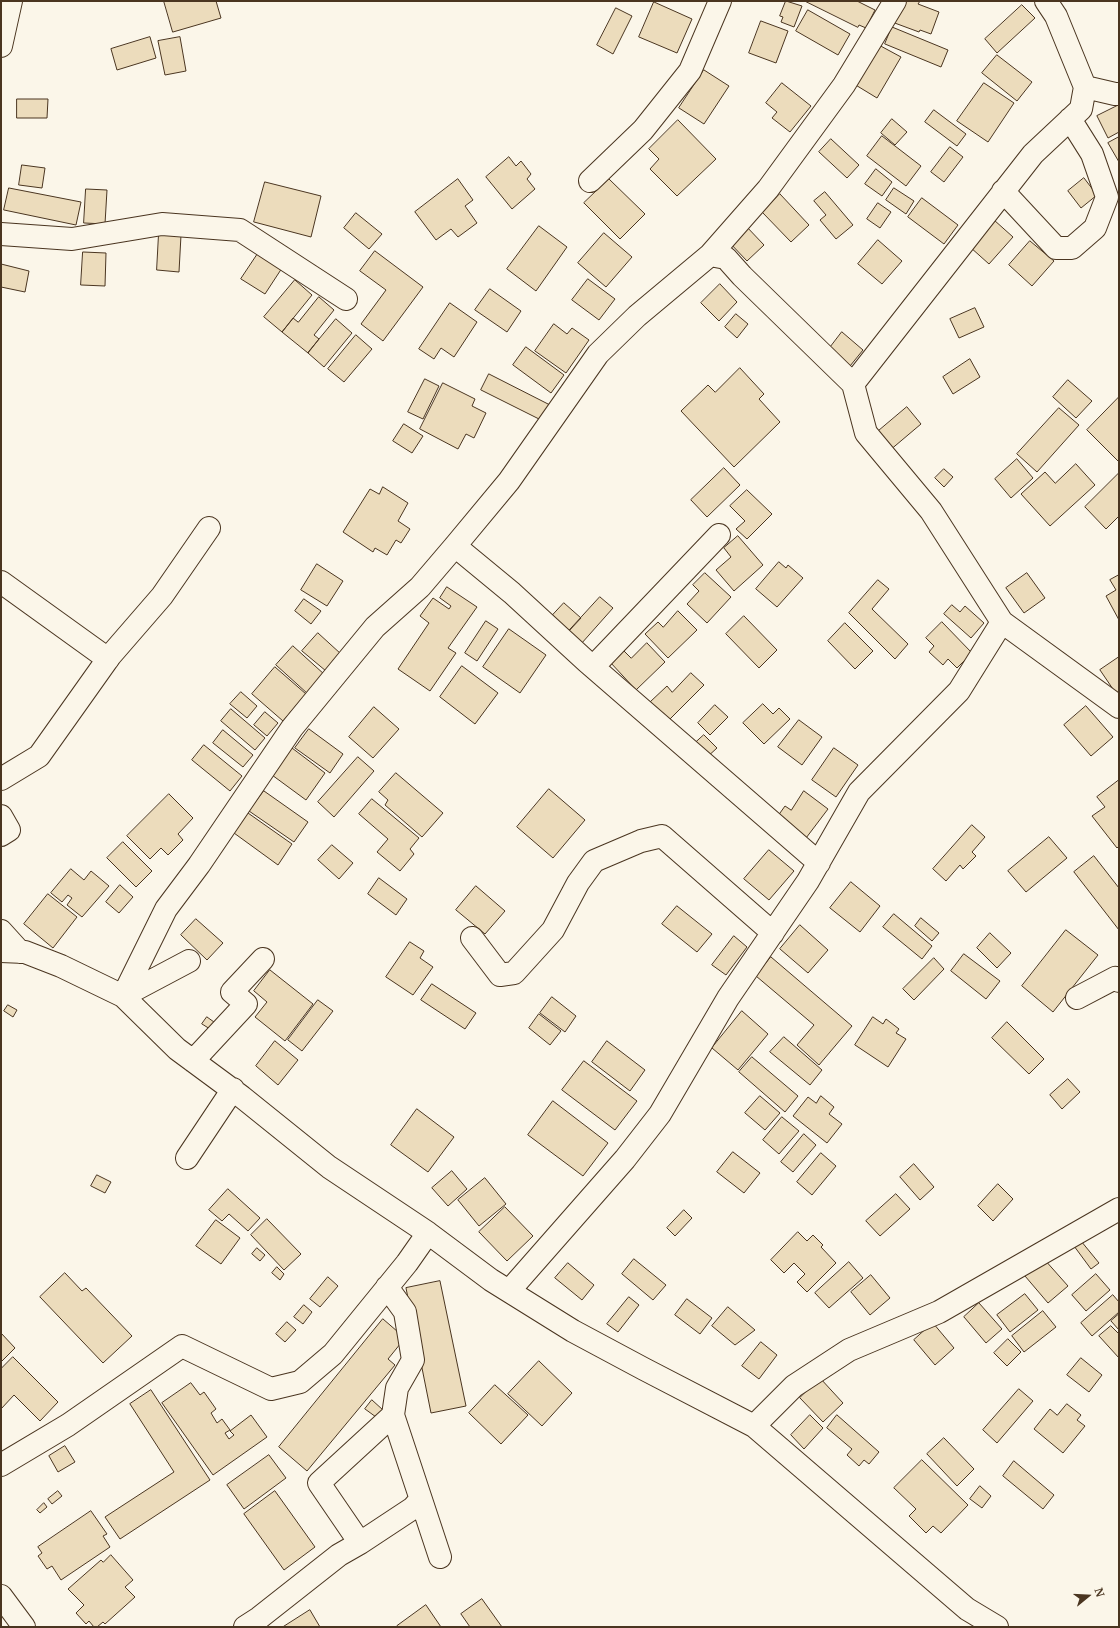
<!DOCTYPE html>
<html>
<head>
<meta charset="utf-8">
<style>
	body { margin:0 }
	#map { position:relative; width:1120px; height:1628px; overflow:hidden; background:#fbf6e9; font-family:Merriweather,serif }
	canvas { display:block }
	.frame { position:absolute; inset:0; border:2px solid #4a3520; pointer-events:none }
	.north { position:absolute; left:1068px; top:1576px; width:40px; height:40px; -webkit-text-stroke:3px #fbf6e9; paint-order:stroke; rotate:72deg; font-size:11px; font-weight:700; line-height:16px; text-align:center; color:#4a3520 }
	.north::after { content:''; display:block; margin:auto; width:14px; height:18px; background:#4a3520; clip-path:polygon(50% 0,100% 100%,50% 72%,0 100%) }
</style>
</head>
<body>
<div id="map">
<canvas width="1120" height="1628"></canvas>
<div class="frame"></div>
<div class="north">N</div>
</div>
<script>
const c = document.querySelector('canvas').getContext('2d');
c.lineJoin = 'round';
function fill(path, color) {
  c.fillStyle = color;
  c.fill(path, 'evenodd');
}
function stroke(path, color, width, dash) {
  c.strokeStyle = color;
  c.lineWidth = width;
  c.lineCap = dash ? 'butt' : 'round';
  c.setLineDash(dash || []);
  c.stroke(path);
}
const building = new Path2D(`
	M164,1h52l5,17 -48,14z
	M786,1l16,5 -8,21 -13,-5 2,-5 -3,-1z
	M805,1h52l18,9 -9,18 -7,-3 -1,2z
	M900,1h20l-2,3 21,8 -8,22 -11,-4 -1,2 -27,-10z
	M654,2l38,17 -15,34 -38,-16z
	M1022,5l13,13 -38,35 -12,-14z
	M616,8l16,8 -19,38 -16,-9z
	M808,10l42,24 -12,21 -42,-24z
	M761,21l27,10 -12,32 -27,-10z
	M892,27l56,23 -7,17 -56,-23z
	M150,37l6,21 -39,12 -6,-21z
	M180,37l6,34 -21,4 -7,-34z
	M877,44l24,13 -24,41 -23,-14z
	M997,55l35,27 -15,19 -35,-28z
	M704,70l25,16 -25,38 -25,-16z
	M782,83l29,23 -21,26 -18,-14 5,-6 -11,-9z
	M984,83l30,20 -26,39 -31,-21z
	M17,99h31l-1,19h-30z
	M1119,105v27l-11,6 -11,-22z
	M934,110l32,24 -9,12 -32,-24z
	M892,119l15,13 -12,13 -14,-12z
	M678,120l38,39 -39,37 -27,-27 9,-10 -10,-10z
	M882,136l39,30 -15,20 -39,-30z
	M1119,137v25l-11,-19z
	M831,139l28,26 -12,13 -28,-26z
	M950,147l13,10 -19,25 -13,-10z
	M509,157l7,9 5,-5 10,13 -4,5 8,10 -23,20 -26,-32z
	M22,165l23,3 -3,20 -23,-3z
	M876,169l16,13 -10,14 -17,-12z
	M1084,178l13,17 -16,13 -13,-17z
	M458,179l15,21 -8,6 12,17 -19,14 -7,-8 -15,11 -21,-28z
	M609,179l36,35 -25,25 -36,-36z
	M265,182l56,14 -10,41 -57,-15z
	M9,188l72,14 -5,23 -72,-15z
	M894,188l20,13 -8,13 -20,-14z
	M86,189l21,1 -2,34 -21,-1z
	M825,192l28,33 -17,14 -16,-19 6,-5 -12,-14z
	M780,194l29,31 -18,17 -29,-30z
	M922,198l36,27 -14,19 -36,-27z
	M878,203l13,9 -11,16 -13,-9z
	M356,213l26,21 -13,15 -25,-21z
	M994,220l19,17 -24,27 -19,-17z
	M745,225l19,20 -17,16 -19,-20z
	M539,226l28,21 -31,44 -29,-22z
	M159,233l22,2 -2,37 -22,-2z
	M604,233l28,24 -26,30 -28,-24z
	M878,240l24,21 -20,23 -24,-20z
	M1030,241l24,20 -22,25 -23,-21z
	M375,251l48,36 -40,54 -22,-17 25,-34 -26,-19z
	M83,252l23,1 -1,33 -24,-1z
	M259,252l23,16 -17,26 -24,-15z
	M1,264l28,7 -4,21 -24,-5z
	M588,279l27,20 -16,21 -27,-20z
	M295,280l17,15 -30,37 -18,-15z
	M720,284l17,18 -18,19 -18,-18z
	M490,289l31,22 -14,21 -32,-22z
	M319,297l15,13 -20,25 5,4 -11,14 -26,-21 11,-14 5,4z
	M450,303l27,19 -23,35 -13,-9 -7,11 -15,-10z
	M975,308l9,19 -25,11 -9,-19z
	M736,314l12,10 -11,14 -12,-11z
	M336,319l16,14 -28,34 -16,-14z
	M554,324l13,10 5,-6 17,12 -23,33 -31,-22z
	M842,332l21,18 -13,16 -21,-17z
	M356,335l16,14 -28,33 -16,-13z
	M526,347l38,28 -13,18 -38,-28z
	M970,359l10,18 -27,17 -10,-17z
	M740,368l24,26 -5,5 21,23 -46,45 -53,-56 27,-26 7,7z
	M489,374l61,31 -9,15 -60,-30z
	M425,379l14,7 -16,33 -15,-7z
	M1068,380l24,21 -16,17 -23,-21z
	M443,383l32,16 -3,7 14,7 -12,25 -8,-4 -8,15 -38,-20z
	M1119,397v65l-32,-32z
	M907,407l14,17 -32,27 -14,-17z
	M1059,408l20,17 -42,47 -20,-18z
	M404,424l19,12 -11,17 -19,-12z
	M1017,459l16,19 -22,20 -16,-19z
	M1076,464l19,21 -45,41 -29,-32 24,-22 10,11z
	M724,468l16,17 -33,32 -16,-17z
	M944,469l9,8 -9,10 -9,-9z
	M1119,473v43l-13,13 -21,-22z
	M383,487l25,16 -10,18 12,8 -9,14 -5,-3 -9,15 -12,-7 -2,4 -30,-20 27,-43 9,5z
	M747,490l25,24 -25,25 -11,-10 9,-8 -15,-15z
	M738,536l25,29 -29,26 -18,-21 15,-13 -7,-9z
	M779,562l7,6 2,-3 15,13 -26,29 -21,-18z
	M317,564l26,17 -16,25 -26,-16z
	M705,573l26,24 -24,26 -20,-19 12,-13 -6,-6z
	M1027,573l18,25 -21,15 -18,-25z
	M1119,575v45l-13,-24 10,-6 -6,-10z
	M878,580l11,9 -17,20 36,35 -13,15 -46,-46z
	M447,587l30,20 -29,41 8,5 -26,38 -32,-22 31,-46 -9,-7 13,-18 16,11 2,-3 -11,-8z
	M600,597l13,11 -32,36 -13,-12z
	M304,599l17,12 -10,13 -16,-13z
	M564,603l17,15 -13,14 -17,-15z
	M952,605l8,7 5,-6 19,17 -13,15 -27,-24z
	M678,611l19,19 -29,28 -23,-24 13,-12 5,5z
	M744,616l33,34 -18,18 -33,-34z
	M486,621l12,8 -21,32 -12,-8z
	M942,622l30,31 -15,15 -9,-9 -5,6 -14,-13 5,-6 -8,-8z
	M845,623l28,28 -18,18 -27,-28z
	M509,629l37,26 -26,38 -37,-26z
	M318,633l23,21 -15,17 -24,-20z
	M647,643l18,19 -29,28 -26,-28 13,-12 8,8z
	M293,646l32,29 -17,19 -32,-29z
	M1119,657v37l-2,1 -17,-25z
	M462,666l36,27 -23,31 -35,-27z
	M275,667l31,27 -23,27 -31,-27z
	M691,673l13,12 -36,36 -18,-19 17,-16 5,6z
	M241,692l16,14 -10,12 -17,-14z
	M763,704l10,10 6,-6 11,11 -26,25 -21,-21z
	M715,705l13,12 -18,18 -12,-12z
	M1086,706l27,31 -22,19 -27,-31z
	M374,707l25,22 -26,29 -24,-21z
	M231,709l34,29 -10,12 -34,-29z
	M265,712l13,11 -11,13 -13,-11z
	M799,720l23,17 -20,28 -24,-18z
	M309,729l34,25 -13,19 -35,-25z
	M223,730l30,25 -10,12 -30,-24z
	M704,735l13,13 -11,10 -13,-13z
	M204,745l38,31 -12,15 -38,-31z
	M292,748l33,25 -19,27 -34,-25z
	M834,748l24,17 -22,32 -24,-17z
	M358,757l16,14 -40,46 -16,-15z
	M396,773l47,40 -21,24 -37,-32 3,-5 -9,-8z
	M1119,780v66l-2,2 -25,-32 13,-9 -8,-10z
	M549,789l36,31 -32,38 -36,-31z
	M264,791l44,31 -14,20 -45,-31z
	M804,791l24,18 -25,33 -28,-22 10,-14 6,4z
	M169,794l24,24 -15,16 5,6 -15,15 -7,-7 -11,11 -23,-23z
	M372,799l47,39 -9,11 4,5 -14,17 -23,-19 11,-13 -29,-25z
	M248,813l44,31 -14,21 -44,-32z
	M972,825l13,12 -13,15 4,4 -13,13 -3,-4 -14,16 -13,-12z
	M1049,837l18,21 -41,34 -18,-21z
	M123,842l29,29 -16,16 -29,-29z
	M332,845l21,18 -14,16 -21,-19z
	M769,850l25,21 -25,29 -25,-21z
	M1094,856l25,32v42l-45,-58z
	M71,869l13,11 7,-9 18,15 -27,31 -15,-12 5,-7 -4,-3 -6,7 -11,-9z
	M379,878l28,21 -11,16 -28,-21z
	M851,882l29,24 -20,26 -30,-24z
	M120,885l13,12 -14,16 -13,-11z
	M476,886l29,25 -20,23 -29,-24z
	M48,894l29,23 -24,31 -29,-24z
	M677,906l35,28 -15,18 -35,-28z
	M894,914l38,32 -10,13 -39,-32z
	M921,918l18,15 -7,8 -17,-15z
	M196,919l27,24 -16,17 -26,-25z
	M800,925l28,25 -20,23 -28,-24z
	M1066,930l32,25 -45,57 -31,-26z
	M990,933l21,20 -14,15 -20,-20z
	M734,936l13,11 -21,28 -14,-10z
	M410,942l14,9 -4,7 13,9 -20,28 -27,-18z
	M964,954l36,27 -14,18 -35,-28z
	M771,957l81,69 -33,39 -22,-20 17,-20 -58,-49z
	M934,958l10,11 -30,31 -11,-11z
	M270,970l43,34 -28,37 -30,-24 12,-15 -13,-11z
	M432,984l44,29 -11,16 -44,-29z
	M552,997l24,19 -11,16 -25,-19z
	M318,1000l15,11 -31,40 -14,-11z
	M8,1005l9,5 -4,7 -9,-6z
	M742,1011l26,23 -30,36 -26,-22z
	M539,1014l22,17 -11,14 -21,-17z
	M207,1017l7,5 -4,7 -8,-5z
	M873,1017l10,7 3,-5 13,10 -3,4 10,6 -18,28 -33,-22z
	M1007,1022l37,37 -15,15 -37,-36z
	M784,1037l38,33 -12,15 -40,-33z
	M275,1041l23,19 -20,25 -22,-19z
	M607,1041l38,29 -15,21 -38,-29z
	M752,1057l46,39 -13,16 -46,-40z
	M584,1061l53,40 -22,29 -53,-40z
	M1068,1079l12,13 -18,17 -12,-14z
	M760,1096l20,17 -15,17 -20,-17z
	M821,1096l13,11 -5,7 13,10 -15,19 -34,-27 15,-19 8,6z
	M553,1101l55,42 -25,33 -55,-41z
	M417,1109l37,28 -26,35 -37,-27z
	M782,1117l17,14 -20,23 -16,-14z
	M804,1134l12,11 -23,27 -12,-10z
	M733,1152l27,21 -16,20 -27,-21z
	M821,1153l15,13 -24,29 -15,-13z
	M914,1164l20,23 -14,13 -20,-23z
	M452,1171l15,18 -19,17 -16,-18z
	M97,1175l14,7 -6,11 -14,-7z
	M485,1178l21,26 -27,22 -21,-26z
	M998,1184l15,15 -20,22 -15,-15z
	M228,1189l32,29 -12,13 -19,-17 -7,7 -13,-11z
	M896,1194l14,15 -30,27 -14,-15z
	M505,1207l28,29 -26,25 -28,-29z
	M684,1210l8,8 -17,18 -8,-8z
	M267,1219l34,35 -17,16 -33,-35z
	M216,1220l24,18 -19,26 -25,-18z
	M798,1232l9,9 6,-6 10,10 -2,2 15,16 -29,29 -10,-10 8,-8 -11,-11 -10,10 -13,-13z
	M1081,1241l18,22 -8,6 -17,-23z
	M257,1248l8,7 -5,6 -8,-7z
	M634,1259l32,26 -13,15 -31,-26z
	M1044,1259l24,27 -20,17 -23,-27z
	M849,1262l14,16 -34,30 -14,-15z
	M568,1263l26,22 -12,15 -27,-22z
	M277,1267l7,7 -4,6 -8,-7z
	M65,1273l17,18 4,-3 46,48 -29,27 -63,-66z
	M1096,1274l14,16 -24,21 -14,-16z
	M871,1275l19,23 -20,17 -19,-23z
	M328,1277l10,9 -18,21 -10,-8z
	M440,1281l26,125 -35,7 -25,-125z
	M1025,1294l13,16 -28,22 -13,-17z
	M1113,1295l6,7v10l-27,24 -11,-13z
	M629,1297l10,8 -21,27 -11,-8z
	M687,1299l25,19 -12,16 -25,-19z
	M979,1303l23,26 -16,14 -22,-26z
	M304,1305l8,7 -9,12 -9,-7z
	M728,1307l27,23 -20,15 -23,-19z
	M1043,1311l13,16 -32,25 -12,-16z
	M1119,1314v16l-8,-9z
	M383,1319l22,19 -17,21 7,6 -88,106 -28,-24z
	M287,1322l9,8 -11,12 -9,-8z
	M933,1323l21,25 -19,17 -21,-25z
	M1111,1326l8,8v24l-20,-22z
	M1,1333l14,15 -13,13 -1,-1z
	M1008,1339l13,13 -14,14 -13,-13z
	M761,1342l16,13 -18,24 -17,-13z
	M13,1357l45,45 -18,19 -26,-26 -13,14v-40z
	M1081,1358l21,17 -13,17 -22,-17z
	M539,1361l33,32 -30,33 -34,-32z
	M820,1378l23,25 -20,19 -23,-24z
	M191,1383l9,12 4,-3 12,17 -5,4 6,10 5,-4 8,11 -5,3 4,6 5,-4 -4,-4 21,-16 16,22 -54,38 -51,-72z
	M495,1385l33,30 -27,29 -32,-31z
	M1019,1389l14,12 -36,42 -14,-13z
	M151,1390l59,90 -90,59 -15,-22 69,-45 -44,-68z
	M372,1400l11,10 -7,7 -11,-8z
	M1067,1404l14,11 -4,5 8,6 -22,27 -29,-24 16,-20 7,6z
	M810,1415l13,13 -19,21 -13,-14z
	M837,1415l42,37 -10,12 -5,-4 -5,6 -12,-11 5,-6 -25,-21z
	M944,1438l30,31 -17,17 -30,-32z
	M65,1446l10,16 -17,10 -9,-16z
	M269,1455l17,23 -42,31 -17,-24z
	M922,1460l46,45 -27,28 -8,-7 -7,7 -17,-17 7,-7 -22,-21z
	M1014,1461l40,34 -11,14 -40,-33z
	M980,1486l11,10 -9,12 -12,-9z
	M58,1491l4,5 -10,8 -4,-5z
	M275,1491l40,56 -31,23 -40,-56z
	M44,1503l3,4 -7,6 -3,-3z
	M91,1511l16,23 -4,2 7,11 -49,33 -9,-14 -5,3 -9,-13 4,-3 -4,-6z
	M111,1555l22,25 -8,7 10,10 -30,27 -2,-2 -6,5h-3l-5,-6 -3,3 -10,-11 8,-8 -16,-16 33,-29 2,2z
	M482,1599l20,28h-32l-9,-13z
	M426,1605l15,22h-44v-1z
	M310,1610l10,17h-37z`);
fill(building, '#ecdcbc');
stroke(building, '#4a3520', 1);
const minor = new Path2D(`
	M1085,87l30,7h4
	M590,181l53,-51 47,-59 30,-70
	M1003,191l53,57h16l23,-20 12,-31 -15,-43 -22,-35
	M1,234l71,5 90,-15 78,6 106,69
	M710,255l58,-66 76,-104 51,-84
	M853,384l180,-230 48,-45 4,-22 -29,-71 -10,-15
	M455,546l57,47 74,68 233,202
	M1,582l107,77
	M593,667l126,-132
	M1,779l38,-23 71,-100 52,-60 47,-68
	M1,816l8,14 -8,5
	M1,931l19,21
	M472,938l28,37 14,-2 39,-43 25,-47 16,-22 47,-20 21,-5 111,97
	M1,951l24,1 36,14 62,30 54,53 65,48 87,70 99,66
	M123,996l43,-87 33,-44 93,-137 83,-101 45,-40 35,-41 54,-65 89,-127 39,-38 73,-61 16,3 16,18 111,108 13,49 65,78 71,111 117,85
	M123,996l66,-35
	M1077,998l38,-20 4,3
	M193,1061l53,-57 -14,-12 31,-33
	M187,1158l46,-69
	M509,1291l116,-132 35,-45 68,-116 80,-117 51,-89 100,-101 43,-69
	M393,1415l47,142
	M754,1426l40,-40 55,-36 90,-38 180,-103
	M1,1465l67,-40 114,-79 89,43 29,-7 33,-28 74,-91 21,-30 63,47 82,51 71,38 110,57 213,183 30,18
	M360,1543l-41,-60 74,-68 4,-27 16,-28 -8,-48 -18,-25
	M1,1596l23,31
	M245,1627l14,-9 80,-63 21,-12 53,-35 7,-8`);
const secondary = new Path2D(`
	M1,46l10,-45`);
stroke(minor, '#4a3520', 24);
stroke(secondary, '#4a3520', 24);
stroke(minor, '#fbf6e9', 22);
stroke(secondary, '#fbf6e9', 22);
</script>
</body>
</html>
